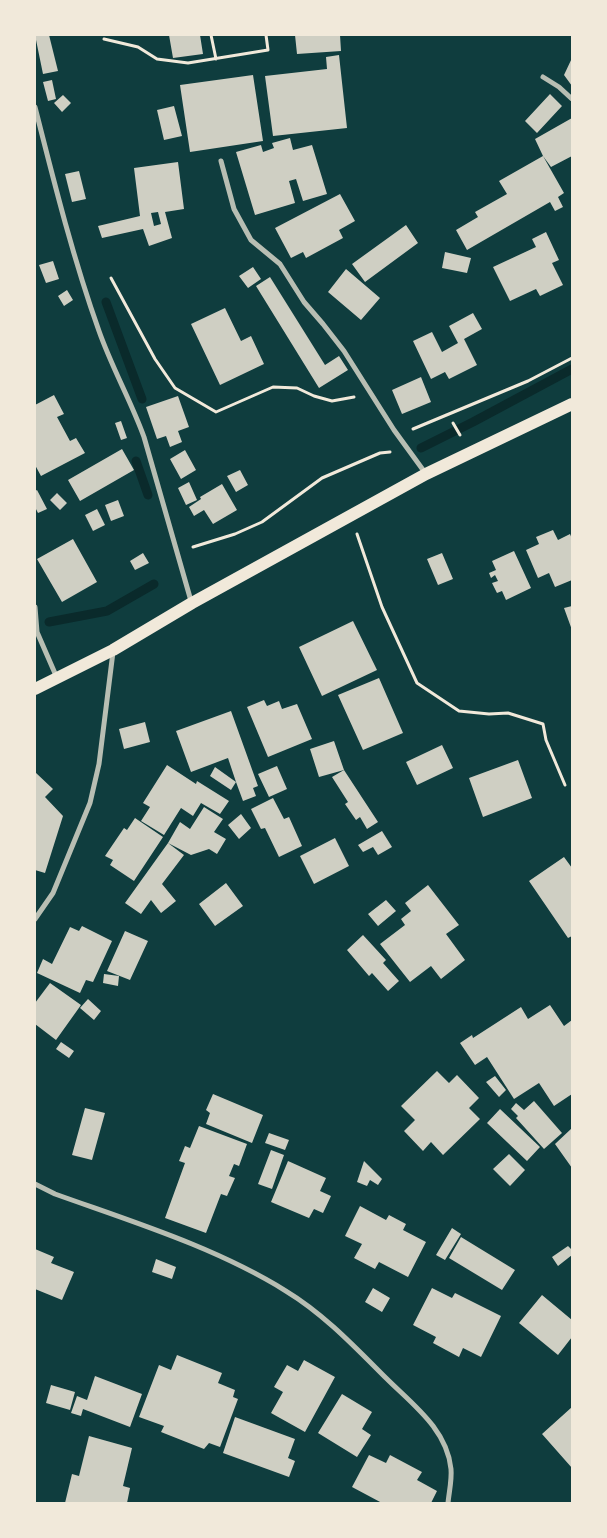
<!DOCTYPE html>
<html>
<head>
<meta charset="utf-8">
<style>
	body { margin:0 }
	#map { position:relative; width:607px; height:1538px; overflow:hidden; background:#0f3d3e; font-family:Spectral,serif }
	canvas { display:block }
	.frame { position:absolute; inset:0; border:36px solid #f1e9da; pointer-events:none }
</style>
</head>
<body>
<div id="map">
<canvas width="607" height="1538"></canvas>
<div class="frame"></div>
</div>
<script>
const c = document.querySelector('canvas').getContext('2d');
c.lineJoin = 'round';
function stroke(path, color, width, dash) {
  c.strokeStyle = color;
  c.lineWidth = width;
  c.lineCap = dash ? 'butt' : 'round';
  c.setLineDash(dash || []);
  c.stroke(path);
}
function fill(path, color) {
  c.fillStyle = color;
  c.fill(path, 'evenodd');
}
stroke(new Path2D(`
	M106,302l36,97
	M421,448l52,-26 99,-53
	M136,461l12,34
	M49,622l58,-11 47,-27`), '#0a2a2b', 9);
fill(new Path2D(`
	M35,35h14l9,36 -15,3z
	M169,35h31l3,19 -30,4z
	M295,35h45l1,16 -44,3z
	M339,55l8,73 -74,8 -8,-60 62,-7 -1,-12z
	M572,58v28l-8,-11z
	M253,75l10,66 -73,11 -10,-67z
	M52,80l4,19 -8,2 -5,-19z
	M550,94l12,12 -25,27 -12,-12z
	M63,95l8,8 -9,9 -8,-9z
	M174,106l8,30 -18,4 -7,-30z
	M572,118v38l-21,11 -8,-11 21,37 -6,4 5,10 -8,4 -5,-9 -83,48 -11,-20 22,-13 -3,-5 32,-18 -8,-13 44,-25 -8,-17z
	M290,138l3,12 19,-5 15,49 -24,7 -7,-22 -7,2 6,22 -40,12 -19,-63 25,-7 2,7 11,-4 -2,-5z
	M178,162l6,47 -19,3 7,26 -23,8 -6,-17 -41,9 -4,-12 42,-10 -6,-48zM158,212l3,12 -7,2 -3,-13z
	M79,171l7,28 -14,3 -7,-28z
	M340,194l15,27 -16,9 4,8 -37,20 -3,-6 -12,6 -16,-30z
	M406,225l12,18 -53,39 -13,-18z
	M546,232l13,28 -7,3 11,22 -23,11 -4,-7 -26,12 -17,-34 43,-20 -4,-8z
	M445,252l26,6 -4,15 -25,-5z
	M53,261l6,18 -13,4 -7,-18z
	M253,267l8,12 -13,9 -9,-12z
	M346,269l34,29 -19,22 -33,-28z
	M270,277l55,88 14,-9 9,14 -29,18 -63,-102z
	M67,290l6,10 -9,6 -6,-10z
	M225,308l16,33 10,-5 13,28 -44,21 -29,-61z
	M473,313l9,16 -18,10 13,26 -28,14 -4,-7 -14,7 -18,-38 19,-9 10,20 16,-9 -9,-17z
	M421,377l10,25 -29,12 -10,-24z
	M54,395l10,19 -7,3 13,24 6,-3 9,15 -44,23 -6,-11v-60z
	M178,396l11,31 -11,4 4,11 -12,5 -4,-11 -9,3 -11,-32z
	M121,421l6,17 -6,2 -6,-17z
	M122,449l12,21 -54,31 -12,-21z
	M185,450l11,20 -15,9 -11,-20z
	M240,470l8,15 -12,7 -9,-16z
	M189,482l8,18 -11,5 -8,-17z
	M222,484l15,26 -24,14 -9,-14 -10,6 -5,-9 12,-8 -1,-2z
	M37,490l10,19 -9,4 -3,-6v-16z
	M57,493l10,10 -7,7 -10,-10z
	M118,500l6,16 -13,5 -6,-16z
	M97,509l8,16 -12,6 -8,-16z
	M553,530l5,10 12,-6 2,5v41l-17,7 -6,-14 -11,5 -12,-28 13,-6 -3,-7z
	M73,539l24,43 -35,20 -25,-43z
	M514,551l17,37 -25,12 -4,-9 -5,2 -5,-10 6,-2 -3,-6 -4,3 -2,-5 7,-3 -4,-9z
	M143,553l6,10 -14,7 -5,-9z
	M442,553l11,26 -15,6 -11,-26z
	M572,606v24l-8,-22z
	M353,621l24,49 -55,26 -23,-49z
	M379,678l24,55 -40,17 -25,-55z
	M264,700l3,6 12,-5 3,8 15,-5 15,35 -44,18 -21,-50z
	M231,711l27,75 -5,2 3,8 -13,5 -7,-19 -5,8 -21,-14 5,-9 21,15 -8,-24 -37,14 -15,-41z
	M145,722l5,20 -26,7 -5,-20z
	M334,741l10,29 -25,7 -9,-28z
	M442,745l11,23 -36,17 -11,-23z
	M518,760l14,38 -49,19 -14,-39z
	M167,765l29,19 1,-3 32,20 -9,13 -19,-11 -8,13 -12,-8 -17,27 -23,-14 9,-14 -7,-4z
	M277,766l10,23 -18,8 -11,-23z
	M344,770l34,52 -11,7 -7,-12 -4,3 -11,-16 3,-2 -16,-25z
	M35,772l18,17 -8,8 18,19 -18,57 -10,-3z
	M273,798l11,21 5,-2 13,29 -23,11 -14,-29 -4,1 -10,-20z
	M204,807l19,12 -9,13 12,7 -9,15 -8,-5 -18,6 -23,-12 16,12 -22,29 14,17 -15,12 -10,-13 -10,14 -16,-11 43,-60 12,-21 10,7z
	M241,814l10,14 -12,11 -11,-14z
	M135,818l28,19 -29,44 -24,-16 3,-5 -8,-4 19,-28 3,2z
	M382,831l10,16 -14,8 -5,-8 -10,5 -5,-7z
	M335,838l14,28 -35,18 -14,-28z
	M564,857l8,11v68l-4,2 -39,-57z
	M226,883l17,23 -28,20 -16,-22z
	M428,885l31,40 -13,9 19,26 -24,19 -10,-13 -21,16 -30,-38 25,-19 -4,-6 10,-8 -6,-8z
	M386,900l10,11 -18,15 -10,-12z
	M82,926l30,15 -19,41 -7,-2 -6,13 -43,-20 6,-14 9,5 18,-37 9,4z
	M125,931l23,10 -18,39 -23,-9z
	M363,935l23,25 -3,3 16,18 -11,10 -16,-18 -3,3 -22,-26z
	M104,974l15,2 -1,10 -15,-3z
	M50,983l31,22 -25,35 -21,-16v-21z
	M88,999l13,12 -7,9 -14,-12z
	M550,1005l14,21 8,-6v74l-18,12 -15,-23 -25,16 -27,-42 -12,8 -15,-22 12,-8 1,3 48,-31 7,12z
	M61,1042l13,9 -5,7 -13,-9z
	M437,1071l12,12 8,-8 22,23 -10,10 11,11 -37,36 -12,-13 -8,9 -19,-20 11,-11 -14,-14z
	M495,1076l11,14 -7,7 -13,-15z
	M213,1094l50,21 -11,28 -46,-19 4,-11 -4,-3z
	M534,1101l28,32 -18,16 -28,-31 2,-2 -7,-7 5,-6 8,7z
	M85,1108l20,5 -13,47 -20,-5z
	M500,1109l40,38 -13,14 -40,-38z
	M199,1126l48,18 -8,22 -5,-2 -5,12 6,2 -8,18 -6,-2 -15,39 -41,-15 20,-55 -6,-2 6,-15 5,2z
	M572,1128v40l-17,-24z
	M269,1133l20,7 -4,10 -20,-7z
	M271,1150l13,5 -12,34 -14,-5z
	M509,1154l16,16 -15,16 -17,-17z
	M288,1161l38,17 -6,13 11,5 -8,17 -9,-4 -5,9 -38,-16z
	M364,1161l18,18 -4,6 -8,-5 -3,6 -10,-4z
	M360,1206l26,14 3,-5 17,9 -3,6 23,12 -18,35 -29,-15 -4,7 -21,-11 8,-14 -17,-8z
	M452,1228l9,6 -16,26 -9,-5z
	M461,1237l54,33 -13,20 -53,-32z
	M568,1246l4,4v5l-14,11 -6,-9z
	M35,1249l19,8 -3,6 23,9 -12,28 -27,-11z
	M156,1259l20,8 -4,12 -20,-7z
	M373,1288l17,10 -8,14 -17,-10z
	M432,1288l20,10 3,-5 46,23 -20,41 -18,-9 -4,9 -26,-14 3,-6 -23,-12z
	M542,1295l30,25v17l-14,18 -39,-32z
	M177,1355l45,18 -4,10 17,7 -2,7 5,2 -18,48 -11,-4 -5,6 -43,-17 3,-6 -25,-9 20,-52 12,5z
	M304,1360l31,17 -30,55 -34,-19 12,-21 -9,-5 13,-22 11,6z
	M95,1376l47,18 -12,33 -47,-18 -2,7 -10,-3 6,-17 10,4z
	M51,1385l24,7 -5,18 -24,-7z
	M342,1394l30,18 -10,17 9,6 -14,22 -39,-24z
	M572,1407v61l-30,-34z
	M235,1417l60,22 -7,19 7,3 -6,16 -66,-24z
	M89,1436l43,12 -9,38 7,2 -3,15h-62l7,-29 7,2z
	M369,1455l17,8 4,-8 32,17 -5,8 20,11 -6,12h-49l-30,-16z`), '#cfcfc3');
stroke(new Path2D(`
	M211,35l5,24
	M104,39l34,8 19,12 31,4 80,-13 -2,-15
	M111,278l44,81 20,29 41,24 57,-25 24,1 17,8 18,5 22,-4
	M453,423l7,12
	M413,429l115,-48 44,-23
	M357,534l25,73 35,76 42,28 30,3 19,-1 35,11 3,16 19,45
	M193,547l42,-13 27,-12 60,-44 58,-25 10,-1`), '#f1e9da', 3);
stroke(new Path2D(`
	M543,77l16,10 13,12
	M35,107c19,75 38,151 64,224 13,37 32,70 45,106l47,164
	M221,161l13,48 17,31 29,24 24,38 19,22 21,27 50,79 32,44
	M35,607l2,25 20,46
	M35,919l18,-26 37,-90 9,-39 14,-112
	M35,1184l20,10c78,28 160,53 231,97 38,23 69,56 100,87 26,26 61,51 65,91 1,11 -2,23 -3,34`), '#b8beb3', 5);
stroke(new Path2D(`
	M35,689l78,-39 79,-47 234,-129 146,-70`), '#f1e9da', 12);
</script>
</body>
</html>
